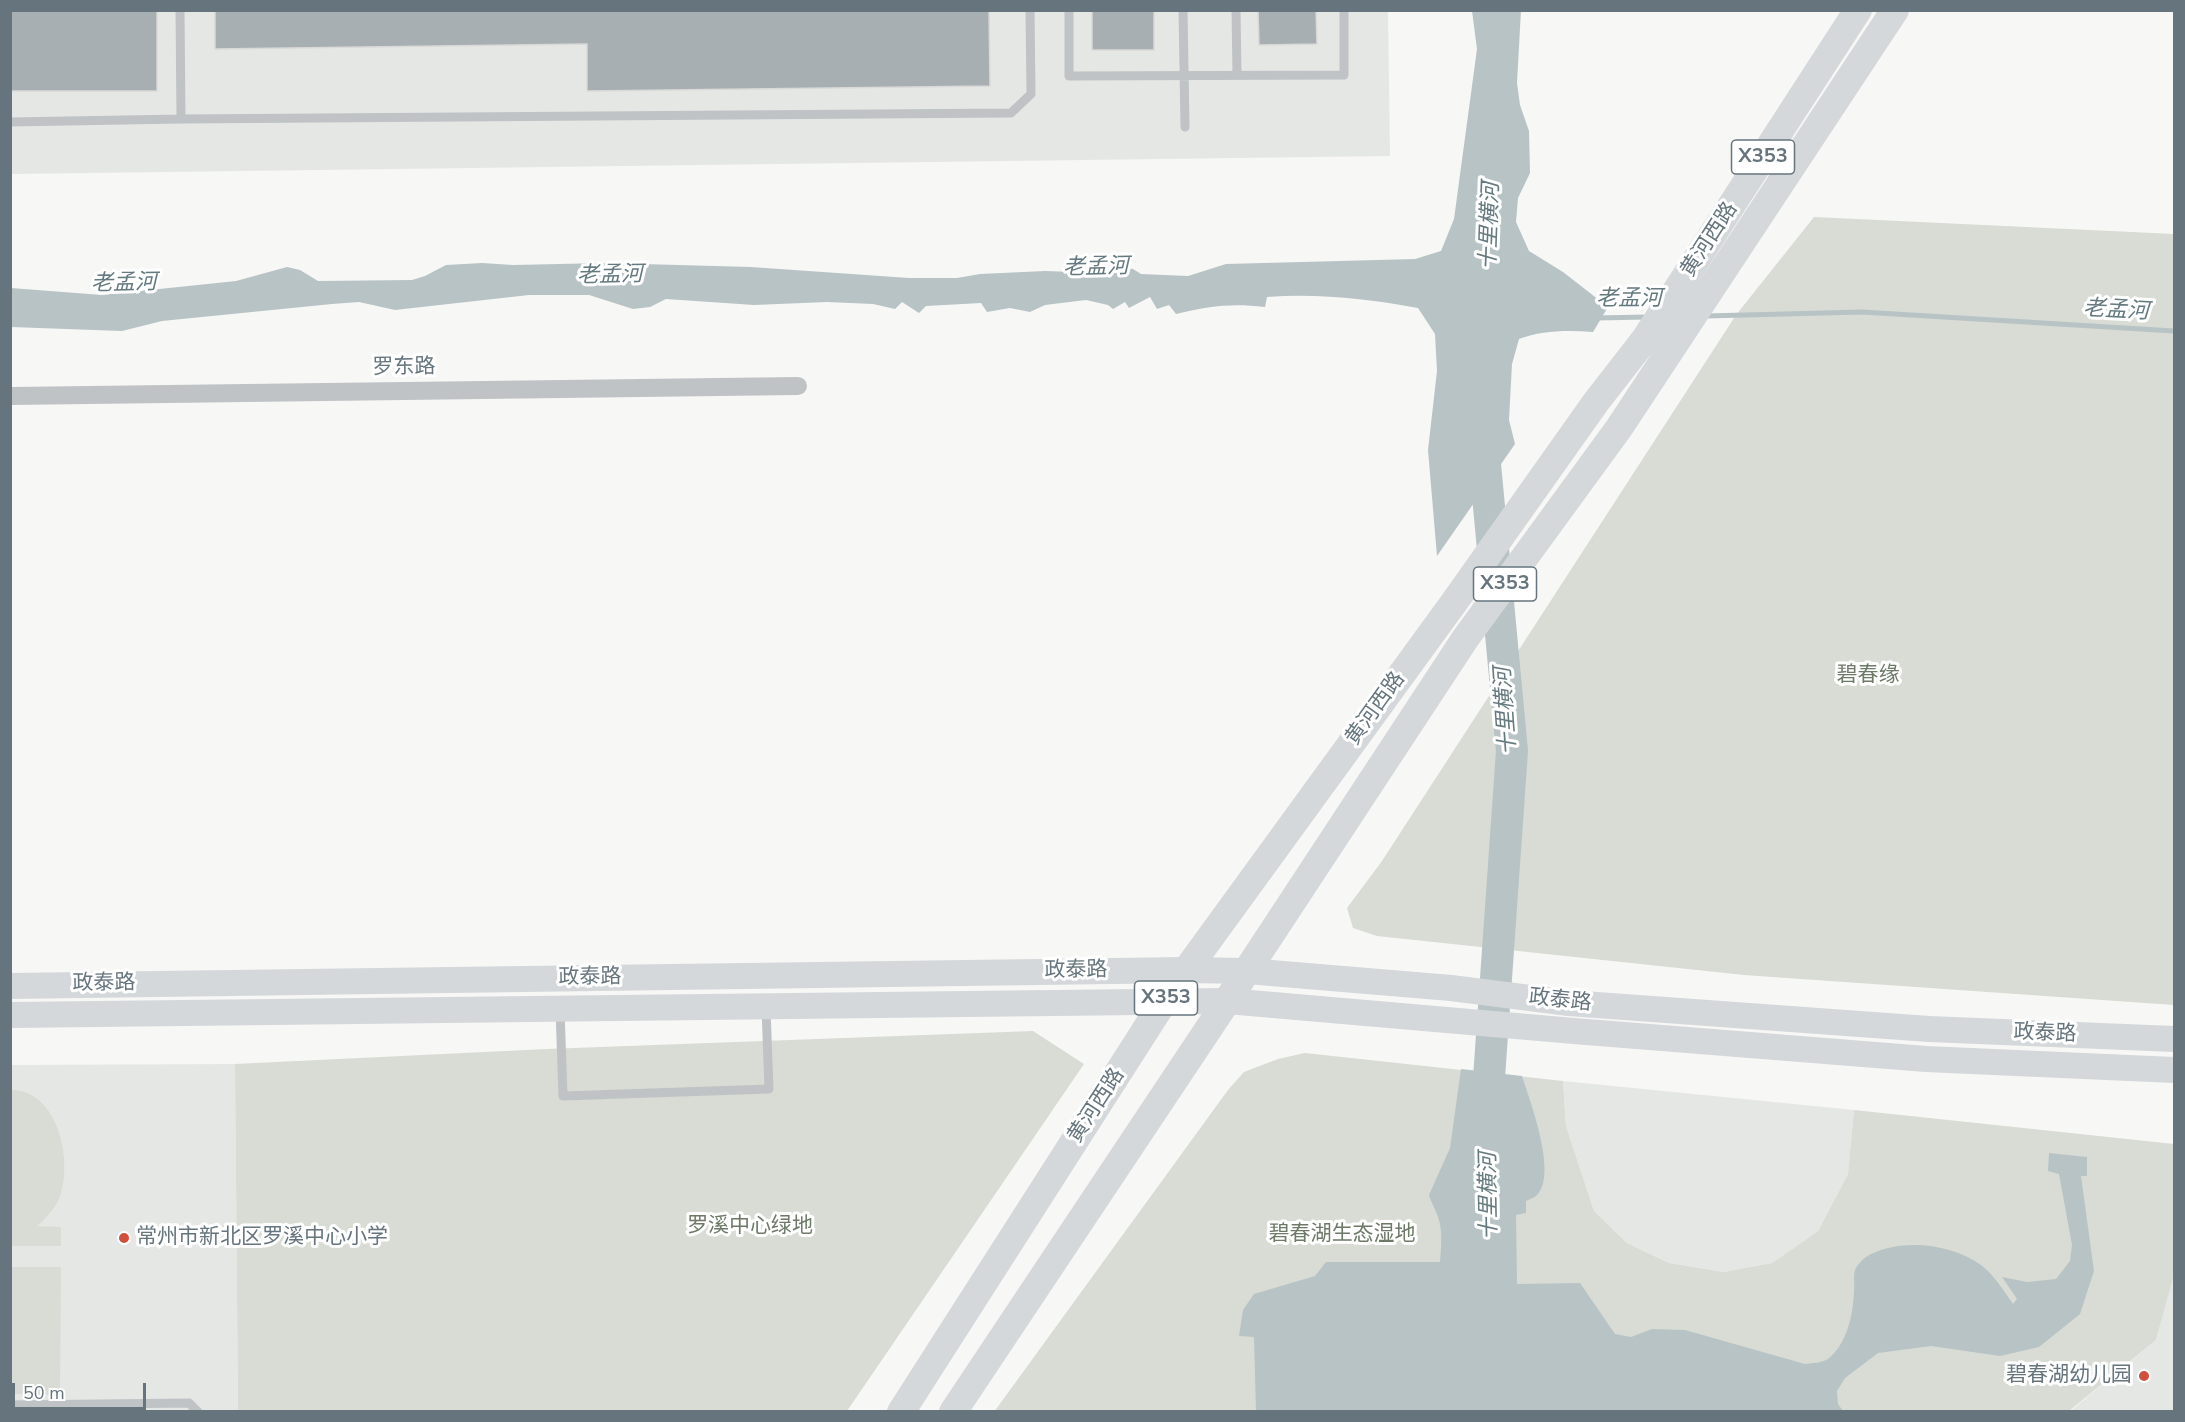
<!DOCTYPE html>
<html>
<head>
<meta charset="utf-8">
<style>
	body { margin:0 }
	#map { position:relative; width:2185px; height:1422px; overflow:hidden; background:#f7f7f5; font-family:"Nunito Sans",sans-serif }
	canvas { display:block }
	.frame { position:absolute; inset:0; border:12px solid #66757d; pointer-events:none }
	.scale { position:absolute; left:12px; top:1383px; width:134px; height:27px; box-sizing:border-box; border:3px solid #66757d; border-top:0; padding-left:8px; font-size:18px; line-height:21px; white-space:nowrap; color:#66757d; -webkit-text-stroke:4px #fff; paint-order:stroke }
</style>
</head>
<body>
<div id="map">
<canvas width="2185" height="1422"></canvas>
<div class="frame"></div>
<div class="scale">50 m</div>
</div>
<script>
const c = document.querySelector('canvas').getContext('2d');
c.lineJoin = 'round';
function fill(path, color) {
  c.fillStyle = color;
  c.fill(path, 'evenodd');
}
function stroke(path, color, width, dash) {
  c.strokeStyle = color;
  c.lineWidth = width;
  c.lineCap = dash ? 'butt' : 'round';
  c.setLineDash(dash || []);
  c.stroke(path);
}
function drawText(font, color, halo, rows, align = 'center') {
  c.font = font + ' "Nunito Sans","Noto Sans SC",sans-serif';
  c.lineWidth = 6;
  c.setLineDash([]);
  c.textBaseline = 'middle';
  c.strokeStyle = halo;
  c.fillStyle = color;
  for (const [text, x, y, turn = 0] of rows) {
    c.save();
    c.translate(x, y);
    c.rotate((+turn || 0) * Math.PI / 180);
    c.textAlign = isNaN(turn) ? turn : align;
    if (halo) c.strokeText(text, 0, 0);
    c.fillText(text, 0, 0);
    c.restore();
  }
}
fill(new Path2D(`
	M10,11h1378l2,145 -1379,18z
	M235,1064l3,347h-227l-1,-346z
	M1563,1081l291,29 -6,64 -30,57 -46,32 -47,9 -56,-9 -42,-20 -33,-32 -28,-85z
	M2174,1275v136l-105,1 87,-72z`), '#e5e7e5');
fill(new Path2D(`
	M1814,217l360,17v771l-430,-30 -367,-39 -24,-8 -6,-20 35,-47 354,-546z
	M1033,1031l51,33 -237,347 -609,1 -3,-348 312,-15z
	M1305,1053l258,28 3,45 28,85 33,32 42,20 55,9 48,-9 46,-32 30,-57 6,-64 320,34v131l-18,65 -87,71 -1075,1 234,-322 16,-18 34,-13z
	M11,1090c46,0 61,67 50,103 -4,14 -14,24 -24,33l24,1v19h-50z
	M11,1267h50l-1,128 -49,-1z`), '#d8dcd4');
fill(new Path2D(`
	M1521,10l-4,73 3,22 9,26 1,42 -12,25 -2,24 13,29 34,21 45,35 -15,25c-24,-2 -51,-2 -74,7l-7,25 -3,56 6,24 -78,112 -9,-106 9,-79 -2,-37 -17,-26c-49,-9 -101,-15 -151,-11l-2,10c-35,-4 -55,-1 -89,7l-7,-9 -12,4 -7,-12 -21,11 -4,-6 -12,7 -5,-4 -22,-5 -41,5 -15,7 -20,-4 -23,4 -6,-9 -55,3 -7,7 -17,-11 -7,7 -22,-5 -46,-2 -73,3 -88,-6 -16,8 -17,2 -44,-14h-60l-134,15 -36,-8 -27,2 -170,17 -40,10 -111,-4v-39l91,7 134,-14 51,-14 13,3 18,11 94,-1 13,-4 21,-11 36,-2 31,2 92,-2 146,4 158,11h48l23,-4 65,-3 58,2 17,-6 13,2 8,5 47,2 38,-12 189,-5 26,-8 13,-32 23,-170 -5,-38z
	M1461,1069l61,7c8,25 35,96 16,118 -2,3 -8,5 -12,7v12l-10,2 1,69 63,-1 35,51 16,3 21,-8 33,1 120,34c7,-1 17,-1 23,-5 19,-15 25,-44 26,-67 1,-6 -1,-16 1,-22 3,-7 10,-13 16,-16 33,-16 81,-10 110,11 14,11 22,25 32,39l4,-5 -15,-22 25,5 29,-3 14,-18 2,-16 -13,-71 -11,-3 1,-18 38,4v19h-6l13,95 -14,43 -41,33 -39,9 -69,-10 -53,7 -33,25 -8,13 1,13 5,7h-587l-2,-74 -15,-1 4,-26 11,-16 61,-18 11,-14h114c1,-15 3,-31 -2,-45 -2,-7 -7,-14 -9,-22l21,-47z`), '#b8c3c6');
stroke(new Path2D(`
	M1706,316l156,-4 312,19
	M1595,318l53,-1`), '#b8c3c6', 5);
stroke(new Path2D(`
	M1483,443l29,308 -24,341v22`), '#b8c3c6', 32);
const building = new Path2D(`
	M10,10h147v81h-147z
	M215,10h774l1,76 -403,5v-47l-372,5z
	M1092,10h62v40h-62z
	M1258,10h58l1,34 -58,1z`);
fill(building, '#a7afb3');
stroke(building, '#d9d9d7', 1.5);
stroke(new Path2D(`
	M180,10l1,109
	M1069,10v66l275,-1v-65
	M1183,10l2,117
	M1236,10l1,65
	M10,122l171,-3 830,-6 20,-19 -1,-84
	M560,1010l3,86 206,-7 -3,-81
	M10,1405l179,-2 9,9`), '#bfc3c6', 9);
stroke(new Path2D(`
	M10,396l788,-10`), '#bfc3c6', 18);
stroke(new Path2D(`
	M10,986l1176,-16 61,1 204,17 118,15 360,26 245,10
	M10,1015l1217,-14 347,30 352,28 248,11`), '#d4d8db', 26);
stroke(new Path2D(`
	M901,1412l263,-411 291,-400 141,-199 49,-63 213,-329
	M953,1412l274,-411 238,-362 154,-211 276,-418`), '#d4d8db', 28);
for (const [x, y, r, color] of [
	[124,1238,6,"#d14f3b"],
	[2144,1376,6,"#d14f3b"]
]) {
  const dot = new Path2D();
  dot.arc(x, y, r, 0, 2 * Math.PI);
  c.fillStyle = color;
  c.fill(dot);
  stroke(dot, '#fff', 2);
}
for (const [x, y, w] of [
	[1763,157,63],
	[1505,584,63],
	[1166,998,63]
]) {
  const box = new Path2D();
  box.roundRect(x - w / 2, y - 17, w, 34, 4.5);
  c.fillStyle = '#fff';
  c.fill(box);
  stroke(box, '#66757d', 1.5);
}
drawText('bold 20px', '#66757d', null, [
	["X353",1763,157],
	["X353",1505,584],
	["X353",1166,998]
]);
drawText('21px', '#66757d', '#fff', [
	["黄河西路",1710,240,-57],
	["罗东路",404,368,-1],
	["黄河西路",1376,709,-54],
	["政泰路",1076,971,-1],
	["政泰路",590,978,-1],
	["政泰路",104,984,-1],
	["政泰路",1560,1001,6],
	["政泰路",2045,1034,2],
	["黄河西路",1097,1106,-57]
]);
drawText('21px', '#6d7a68', '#fff', [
	["碧春缘",1868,676],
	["罗溪中心绿地",750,1227],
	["碧春湖生态湿地",1342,1235]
]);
drawText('21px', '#66757d', '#fff', [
	["常州市新北区罗溪中心小学",136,1238],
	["碧春湖幼儿园",2132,1376,"right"]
], 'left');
drawText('italic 22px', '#657a7f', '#fff', [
	["十里横河",1491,226,-88],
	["老孟河",1096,268,-1],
	["老孟河",610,276,-1],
	["老孟河",124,284,-1],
	["老孟河",1629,300],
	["老孟河",2116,311,3],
	["十里横河",1507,711,-94],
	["十里横河",1490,1196,-91]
]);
</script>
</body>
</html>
